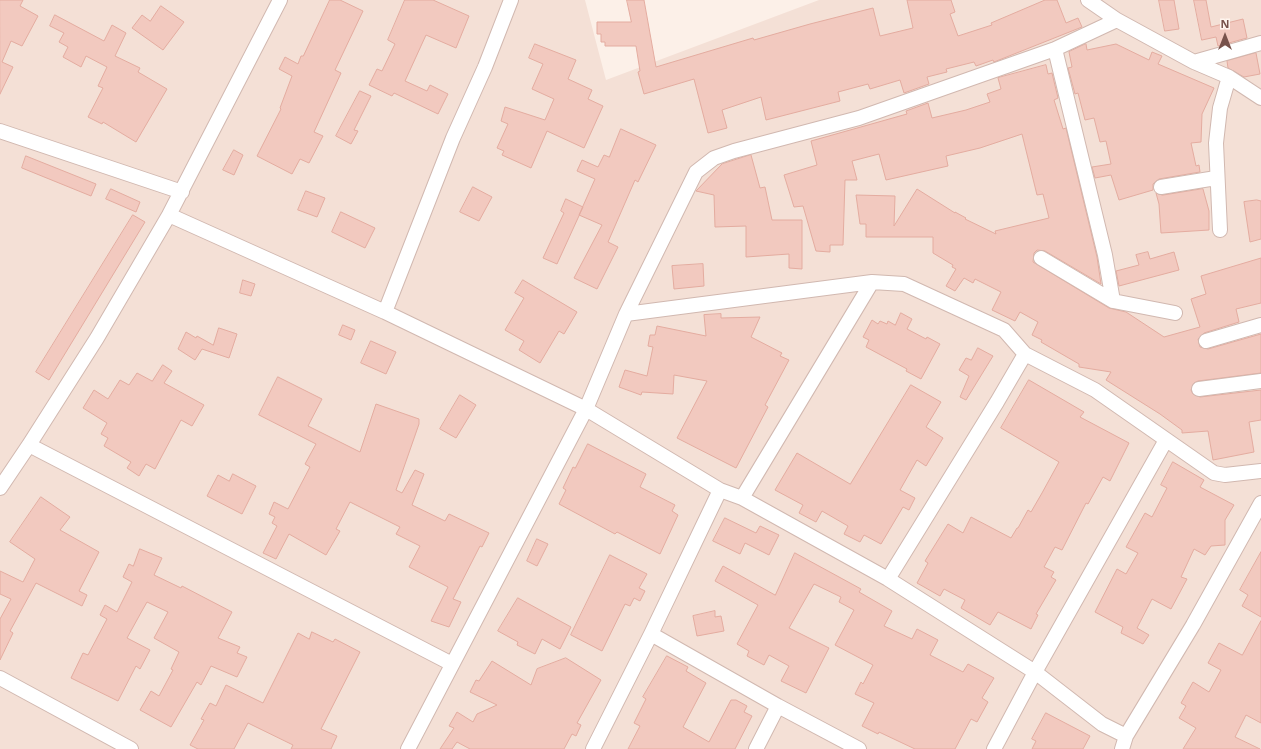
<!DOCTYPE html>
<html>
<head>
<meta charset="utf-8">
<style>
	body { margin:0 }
	#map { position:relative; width:1261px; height:749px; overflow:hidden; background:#fcf0e8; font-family:"Noto Sans",sans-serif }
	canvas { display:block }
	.north { position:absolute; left:1205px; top:16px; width:40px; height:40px; -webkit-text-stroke:3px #fff5ee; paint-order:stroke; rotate:0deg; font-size:11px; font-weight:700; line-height:16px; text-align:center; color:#77524b }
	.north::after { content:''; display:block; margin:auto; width:14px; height:18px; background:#77524b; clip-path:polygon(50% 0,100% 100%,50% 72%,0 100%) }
</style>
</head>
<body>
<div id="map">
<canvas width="1261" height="749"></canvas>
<div class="north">N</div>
</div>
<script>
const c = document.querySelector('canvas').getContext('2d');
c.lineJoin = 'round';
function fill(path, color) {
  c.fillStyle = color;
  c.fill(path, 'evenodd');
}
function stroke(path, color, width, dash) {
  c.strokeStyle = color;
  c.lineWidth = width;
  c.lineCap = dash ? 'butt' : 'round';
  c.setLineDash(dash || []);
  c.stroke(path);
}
fill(new Path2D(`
	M0,0h585l21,80 213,-80h442v749h-1261z`), '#f4e0d6');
const building = new Path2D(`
	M0,0h23l-3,6 18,10 -16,30 -11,-5 -9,21 11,5 -13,27z
	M330,0h10l23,11 -28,59 6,3 -27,59 9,4 -14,27 -9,-4 -8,15 -35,-18 24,-47 -1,-1 12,-32 -13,-7 6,-12 13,7 3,-8h2z
	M405,0h28l36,16 -13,32 -30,-13 -21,46 22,10 3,-6 18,9 -10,20 -44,-21 -2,3 -23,-11 8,-16 5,2 13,-27 -7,-4z
	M627,0h17l12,67 97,-29 1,2 56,-16 63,-16 7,28 33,-8 -6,-28h44l4,12 -5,2 8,22 34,-11 -1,-2 54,-23h12l9,23 12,-5 4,9 -88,35 -1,-2 -17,6 -2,-4 -28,7 1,3 -20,5 2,7 -25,9 -4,-13 -30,9 -2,-5 -30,8 2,9 -74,19 -5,-23 -39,13 5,18 -19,5 -14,-54 -50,15 -6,-22 2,-1 -4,-25h-31v-4h-4v-8h-4v-12h34z
	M1159,0h15l5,29 -14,2z
	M1194,0h12l5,27 32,-8 4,19 -29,8 -2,-9 -14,3z
	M161,6l23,16 -21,28 -31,-22 10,-13 8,6z
	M55,15l49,26 8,-16 14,8 -11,23 25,12 -2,4 29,17 -31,53 -33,-20 -1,2 -14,-7 15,-29 -5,-2 9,-19 -21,-11 -5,11 -18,-10 5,-10 -9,-5 5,-9 -14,-7z
	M535,44l41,16 -8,19 24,11 -4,9 15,7 -19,42 -37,-17 -16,37 -29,-13 2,-4 -7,-3 11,-24 -7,-3 4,-14 40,13 9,-21 -22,-10 11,-25 -14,-6z
	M1086,44l1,6 29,-6 33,16 3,-8 10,4 -4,8 56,24 -12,26 -1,28 -10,1 5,23 3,-1 1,7 -41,7 -6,5v6l-34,10 -8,-25 -16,3 -3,-11 19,-3 -5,-23 -6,1 -6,-24 -9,2 -7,-27 -3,1 -7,-26 4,-1 -3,-15z
	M1256,53l4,21 -16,3 -16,-9 -1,-7z
	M1046,65l2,9 4,-1 6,25 -4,2 9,29 3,-1 31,129 4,27 -56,-33 -8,-1 -3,3 -1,9 76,46 17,4 38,25 36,-10 -9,-28 15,-5 -5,-18 60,-18v45l-25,6 3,13 -35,11 -6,6 2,8 8,2 53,-15v39l-63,8 -4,2 -3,7 2,4 7,3 61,-7v30l-12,2 5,30 -41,8 -5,-29 -26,2v-3l-22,-16 -54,-34 5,-8 -32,-5v-3l-38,-22 1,-2 -10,-5 6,-13 -18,-10 -5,9 -23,-11 9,-18 -26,-13 -2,4 -9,-5 -9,13 -9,-5 10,-17 -4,-2 1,-2 -20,-12v-16h-67v-13h-6l-4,-29 39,1 -1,30 23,-37 38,24v-1l11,6 -1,1 31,15 -1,-3 54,-13 -6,-24 -6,1 -15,-61 -42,14 -34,8 2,10 -62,14 -7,-26 -27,7 5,19h-12l-2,65h-13v7l-14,-1 -13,-45 -9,1 -10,-32 33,-10 -6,-24 96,-27 -1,-3 22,-8 4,15 34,-8 24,-8 -3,-8 14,-5 -3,-11z
	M360,91l11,5 -17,34 4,1 -7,13 -15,-8z
	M621,129l35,16 -18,37 -3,-2 -27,62 10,5 -21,42 -23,-11 28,-53 -23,-10 16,-36 -18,-8 5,-11 16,7 6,-12 5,2z
	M234,150l9,5 -9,20 -11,-5z
	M751,155l9,33 5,-1 7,33h30v49l-13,-1v-14l-43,3v-31l-31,1 -1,-32 -18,-4 26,-27z
	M26,156l70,28 -5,12 -69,-28z
	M473,187l19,10 -13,24 -19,-9z
	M111,189l29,13 -4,10 -30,-13z
	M1203,189l6,22v19l-48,3 -2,-29 -3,-11 6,2z
	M306,191l19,7 -8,19 -19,-7z
	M566,199l17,8 -26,57 -14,-6 21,-45 -3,-2z
	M1257,200l4,1v38l-11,3 -6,-40z
	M341,212l34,16 -10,20 -33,-16z
	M133,215l12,7 -96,158 -13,-8z
	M1148,252l2,7 24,-7 5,18 -60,16 -3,-15 23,-6 -3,-10z
	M703,264l1,22 -30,3 -2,-23z
	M243,280l12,4 -4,12 -11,-3z
	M523,280l54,32 -13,22 -5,-3 -19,32 -21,-13 5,-9 -19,-11 19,-32 -9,-5z
	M901,313l11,6 -5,10 19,10 1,-2 13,7 -19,35 -15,-8 1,-2 -41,-22 3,-7 -6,-3 9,-17 6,4 2,-3 7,3 1,-3 7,4z
	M721,314v4l39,-1 -9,20 31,16 -2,3 9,4 -24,45 3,2 -32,61 -59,-30 30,-57 -33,-6 -1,19 -31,-2 -1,3 -22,-8 6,-17 22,6 6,-29 -5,-1 2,-11h5l2,-9 49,10 -2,-21z
	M343,325l12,5 -4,10 -12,-5z
	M219,328l18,6 -8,24 -27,-9 -7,11 -17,-11 8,-17 10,6 1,-2 16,9z
	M371,341l25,11 -10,22 -25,-11z
	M978,348l15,8 -27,44 -6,-3 9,-21 -10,-6 7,-12 5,2z
	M163,365l9,6 -8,12 40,22 -12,21 -11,-6 -26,49 -9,-5 -7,12 -12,-8 4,-6 -27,-16 4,-8 -7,-4 6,-11 -24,-15 11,-18 14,9 12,-19 9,5 8,-12 15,8z
	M278,377l44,22 -14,27 52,26 16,-48 43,15v5l-23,66 6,3 13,-23 9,4 -12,31 33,16 4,-7 40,19 -7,14 -2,-1 -27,53 8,3 -12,25 -18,-6 17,-34 -39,-20 11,-21 -24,-12 4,-7 -50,-25 -14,27 4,2 -14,24 -37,-21 -13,25 -13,-6 14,-27 -5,-3 3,-6 -6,-3 5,-12 14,7 22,-42 -5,-3 11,-20 -57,-29z
	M1029,380l55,32 -4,5 49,26 -19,38 -7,-4 -15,27 -2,-1 -24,47 -7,-3 -11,20 10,5 -3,5 5,3 -20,34 2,1 -7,14 -33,-17 -8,13 -29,-17 4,-8 -21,-11 -4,7 -23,-13 11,-20 -3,-2 23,-37 15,9 8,-16 40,21 6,-10h1l10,-18 3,2 11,-19 17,-31 -58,-34z
	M911,385l30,17 -15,25 17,11 -17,28 -9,-6 -17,30 15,8 -6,12 -6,-3 -22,37 -17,-9 -4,7 -16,-8 4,-8 -26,-15 -6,11 -17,-9 4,-8 -28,-15 22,-37 53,31z
	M460,395l16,10 -20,33 -16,-9z
	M588,444l58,30 -6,13 35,18 -3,6 6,4 -18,39 -43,-22 -2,2 -56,-30 7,-14 -3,-2 10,-21 2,1z
	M1173,462l31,18 -4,7 34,18 -9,15v25l-14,1 -6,9 -11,-6 -13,28 6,2 -16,30 -19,-10 -15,29 12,7 -6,9 -22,-11 2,-6 -28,-15 22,-43 9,5 12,-21 -12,-6 19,-34 7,4 15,-29 -6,-3z
	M233,474l23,12 -14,28 -35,-18 11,-21 11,6z
	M41,497l29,20 -10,13 39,22 -20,39 8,4 -5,11 -46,-23 -26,48 3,2 -13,27v-41l11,-20 -11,-5v-23l23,11 12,-23 -25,-17z
	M725,518l31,15 4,-7 19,9 -10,20 -24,-12 -5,11 -27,-13z
	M537,539l11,5 -11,22 -10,-5z
	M140,549l22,9 -8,17 27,13 1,-2 50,26 -14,26 22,9 -3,6 10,4 -10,20 -26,-11 -10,19 -4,-3 -26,45 -31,-17 11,-19 8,5 14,-26 -2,-1 8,-17 -25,-14 14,-26 -21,-10 -4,7 -16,29 23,12 -10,19 -4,-3 -18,35 -47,-23 12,-25 5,2 19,-36 -7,-4 5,-10 12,7 15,-30 -9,-5 6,-13 4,2z
	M1261,552v65l-19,-11 6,-11 -8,-5z
	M795,553l66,36 -2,3 33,19 -8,15 28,13 5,-10 21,11 -8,15 33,17 5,-8 26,14 -12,20 6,4 -11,20 -6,-3 -16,30h-40l-36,-17 -1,2 -16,-8 12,-23 -19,-9 6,-12 2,2 10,-19 -38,-20 19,-35 -15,-8 2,-5 -27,-13 -25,44 40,20 -23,45 -25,-12 8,-15 -20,-11 -5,10 -17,-9 2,-5 -12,-7 21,-39 -43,-24 8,-15 52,29z
	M610,555l37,19 -8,14 6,3 -5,10 -6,-3 -4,8 -5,-2 -23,47 -31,-16z
	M518,598l53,29 -11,22 -18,-10 -7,15 -18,-9 1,-3 -20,-11z
	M715,611v6l6,-1 3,15 -27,5 -4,-20z
	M1261,621v102l-15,-8 -11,22 25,12h-77l13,-21 -17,-10 7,-12 -5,-3 12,-21 16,10 12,-22 -13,-7 11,-20 23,12z
	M312,632l21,10 2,-3 25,13 -39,77 16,7 -6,13h-40l2,-4 -45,-22 -14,26h-36l-8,-4 14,-25 -3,-1 9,-16 6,3 10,-21 37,18 35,-70 11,6z
	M667,656l21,11 -2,4 20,12 -23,44 26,15 22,-42h5l11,6 -3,6 8,4 -17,33h-107l12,-23 -6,-3 12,-24 -3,-2z
	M566,658l35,22 -24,43 4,2 -5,11 -4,-2 -8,15h-94l-13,-7 -5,7h-12l14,-21 -5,-2 8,-14 16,10 4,-8 20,-9 -27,-13 6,-12 3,1 13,-20 39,24 6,-16z
	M1046,713l44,23 -7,13h-51l4,-8 -4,-2z`);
fill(building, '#f2c9bf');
stroke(building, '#e4aca0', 1);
const minor = new Path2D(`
	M1088,0l29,20 77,42 35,15 32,21
	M1055,49l50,206 8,46
	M1194,62l67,-19
	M0,131l182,61
	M1161,187l55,-9
	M169,215l216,97 201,97 134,81 22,8 146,81 147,93 67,52 24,12
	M1220,230l-4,-87 4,-35 9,-31
	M1041,258l72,43 62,12
	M385,312l68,-174 32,-71 26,-67
	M626,314l246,-32 32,2 100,46 21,24 70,36 119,83 11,2 36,-4
	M1206,341l55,-16
	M1199,389l62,-8
	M29,445l423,219
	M0,488l29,-43 68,-107 72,-123 111,-215
	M742,498l130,-216
	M888,579l109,-177 28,-48
	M651,634l127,72 81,43
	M0,678l131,71
	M408,749l178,-340 40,-95 70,-142 18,-14 20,-7 125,-33 196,-69 62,-29
	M593,749l58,-115 69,-144
	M756,749l22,-43
	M994,749l41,-77 131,-232
	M1122,749l4,-13 67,-111 68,-122`);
stroke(minor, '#d1b8b0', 16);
stroke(minor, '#fff', 14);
</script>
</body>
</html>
